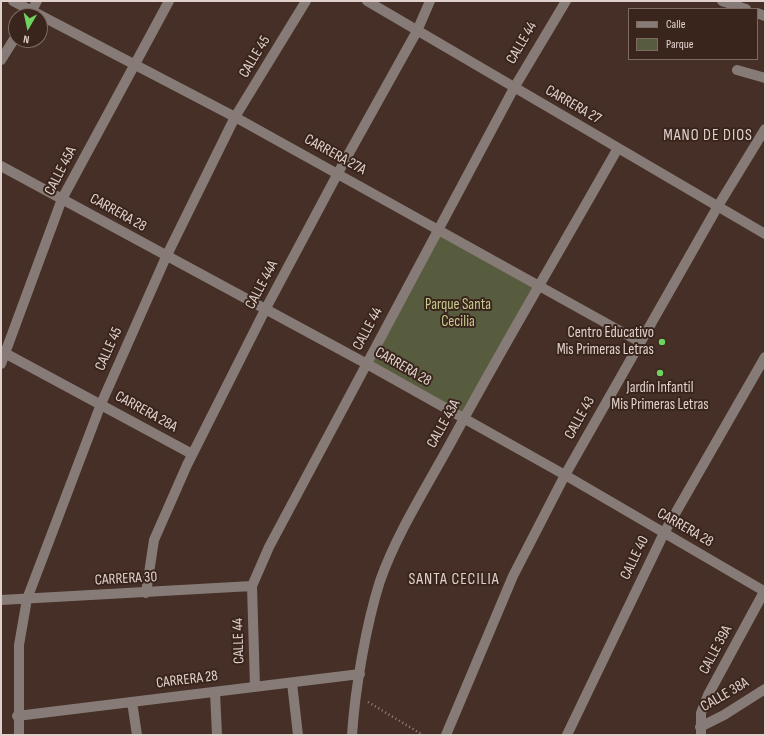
<!DOCTYPE html>
<html>
<head>
<meta charset="utf-8">
<style>
	body { margin:0 }
	#map { position:relative; width:766px; height:736px; overflow:hidden; background:#452f27; font-family:"Sofia Sans Condensed",sans-serif }
	canvas { display:block }
	.frame { position:absolute; inset:0; border:2px solid #e0d1cc; pointer-events:none }
	.legend { position:absolute; left:628px; top:8px; width:130px; height:52px; box-sizing:border-box; background:#3a251d; border:1px solid #7c6a63; margin:0; padding:5px 7px; list-style:none; font-size:12px; color:#e0d1cc }
	.legend li { display:flex; align-items:center; gap:8px; height:20px }
	.legend b { width:20px; border:1px solid #7c6a63 }
	.north { position:absolute; left:8px; top:8px; width:40px; height:40px; box-sizing:border-box; background:#3a251d; border:1px solid #7c6a63; border-radius:50%; rotate:189deg; font-size:11px; font-weight:700; line-height:16px; text-align:center; color:#e0d1cc }
	.north::after { content:''; display:block; margin:auto; width:14px; height:18px; background:#6fd35f; clip-path:polygon(50% 0,100% 100%,50% 72%,0 100%) }
</style>
</head>
<body>
<div id="map">
<canvas width="766" height="736"></canvas>
<div class="frame"></div>
<ul class="legend">
<li><b style="height:5px;background:#867b76"></b>Calle</li>
<li><b style="height:11px;background:#585c3f"></b>Parque</li>
</ul>
<div class="north">N</div>
</div>
<script>
const c = document.querySelector('canvas').getContext('2d');
c.lineJoin = 'round';
function fill(path, color) {
  c.fillStyle = color;
  c.fill(path, 'evenodd');
}
function stroke(path, color, width, dash) {
  c.strokeStyle = color;
  c.lineWidth = width;
  c.lineCap = dash ? 'butt' : 'round';
  c.setLineDash(dash || []);
  c.stroke(path);
}
function drawText(font, color, halo, rows, align = 'center') {
  c.font = font + ' "Sofia Sans Condensed",sans-serif';
  c.lineWidth = 4;
  c.setLineDash([]);
  c.textBaseline = 'middle';
  c.strokeStyle = halo;
  c.fillStyle = color;
  for (const [text, x, y, turn = 0] of rows) {
    c.save();
    c.translate(x, y);
    c.rotate((+turn || 0) * Math.PI / 180);
    c.textAlign = isNaN(turn) ? turn : align;
    if (halo) c.strokeText(text, 0, 0);
    c.fillText(text, 0, 0);
    c.restore();
  }
}
fill(new Path2D(`
	M437,229l102,58 -76,132 -96,-55z`), '#585c3f');
stroke(new Path2D(`
	M368,702l55,33`), '#98857f', 2.5, [1, 3]);
stroke(new Path2D(`
	M13,1l222,116 405,225
	M367,1l398,233
	M722,1l24,8
	M757,13l8,3
	M29,16l8,-15
	M1,60l15,-24
	M737,70l28,8
	M1,166l366,198 198,111 199,116
	M1,351l191,103
	M1,364l61,-165 107,-198
	M146,593l8,-53 33,-75 78,-155 73,-137 79,-142 13,-30
	M1,600l251,-14
	M292,683l6,52
	M255,687l-3,-101 17,-39 245,-459 52,-87
	M215,692l2,43
	M132,702l5,33
	M17,716l343,-42
	M700,727l24,-12 41,-26
	M19,735v-90l8,-46 74,-195 65,-147 69,-140 71,-116
	M352,735c3,-46 14,-110 28,-154 17,-48 46,-93 70,-137 54,-100 112,-197 168,-296
	M446,735l67,-159 52,-101 153,-269 47,-77
	M567,735l97,-202 101,-176
	M701,735v-22l7,-18 57,-105`), '#867b76', 10);
for (const [x, y, r, color] of [
	[662,342,4,"#6fd35f"],
	[660,373,4,"#6fd35f"]
]) {
  const dot = new Path2D();
  dot.arc(x, y, r, 0, 2 * Math.PI);
  c.fillStyle = color;
  c.fill(dot);
  stroke(dot, '#3a251d', 1.5);
}
drawText('15px', '#e0d1cc', '#3a251d', [
	["CALLE 44",522,43,-60],
	["CALLE 45",255,57,-59],
	["CARRERA 27",573,105,30],
	["CARRERA 27A",335,155,29],
	["CALLE 45A",61,171,-63],
	["CARRERA 28",118,213,29],
	["CALLE 44A",262,285,-62],
	["CALLE 44",368,329,-62],
	["CALLE 45",109,349,-66],
	["CARRERA 28",403,367,30],
	["CARRERA 28A",146,412,29],
	["CALLE 43",580,418,-61],
	["CALLE 43A",444,424,-61],
	["CARRERA 28",685,528,30],
	["CALLE 40",635,558,-64],
	["CARRERA 30",126,579,-3],
	["CALLE 44",239,641,-92],
	["CALLE 39A",716,650,-62],
	["CARRERA 28",187,680,-7],
	["CALLE 38A",725,695,-30]
]);
drawText('15px', '#c5cc8e', '#3a251d', [
	["Parque Santa",458,305],
	["Cecilia",458,322]
]);
drawText('15px', '#e0d1cc', '#3a251d', [
	["Centro Educativo",654,333],
	["Mis Primeras Letras",654,350],
	["Jardín Infantil",660,388,"center"],
	["Mis Primeras Letras",660,405,"center"]
], 'right');
c.letterSpacing = '1px';
drawText('16px', '#e0d1cc', '#3a251d', [
	["MANO DE DIOS",708,136],
	["SANTA CECILIA",454,580]
]);
c.letterSpacing = '0px';
</script>
</body>
</html>
